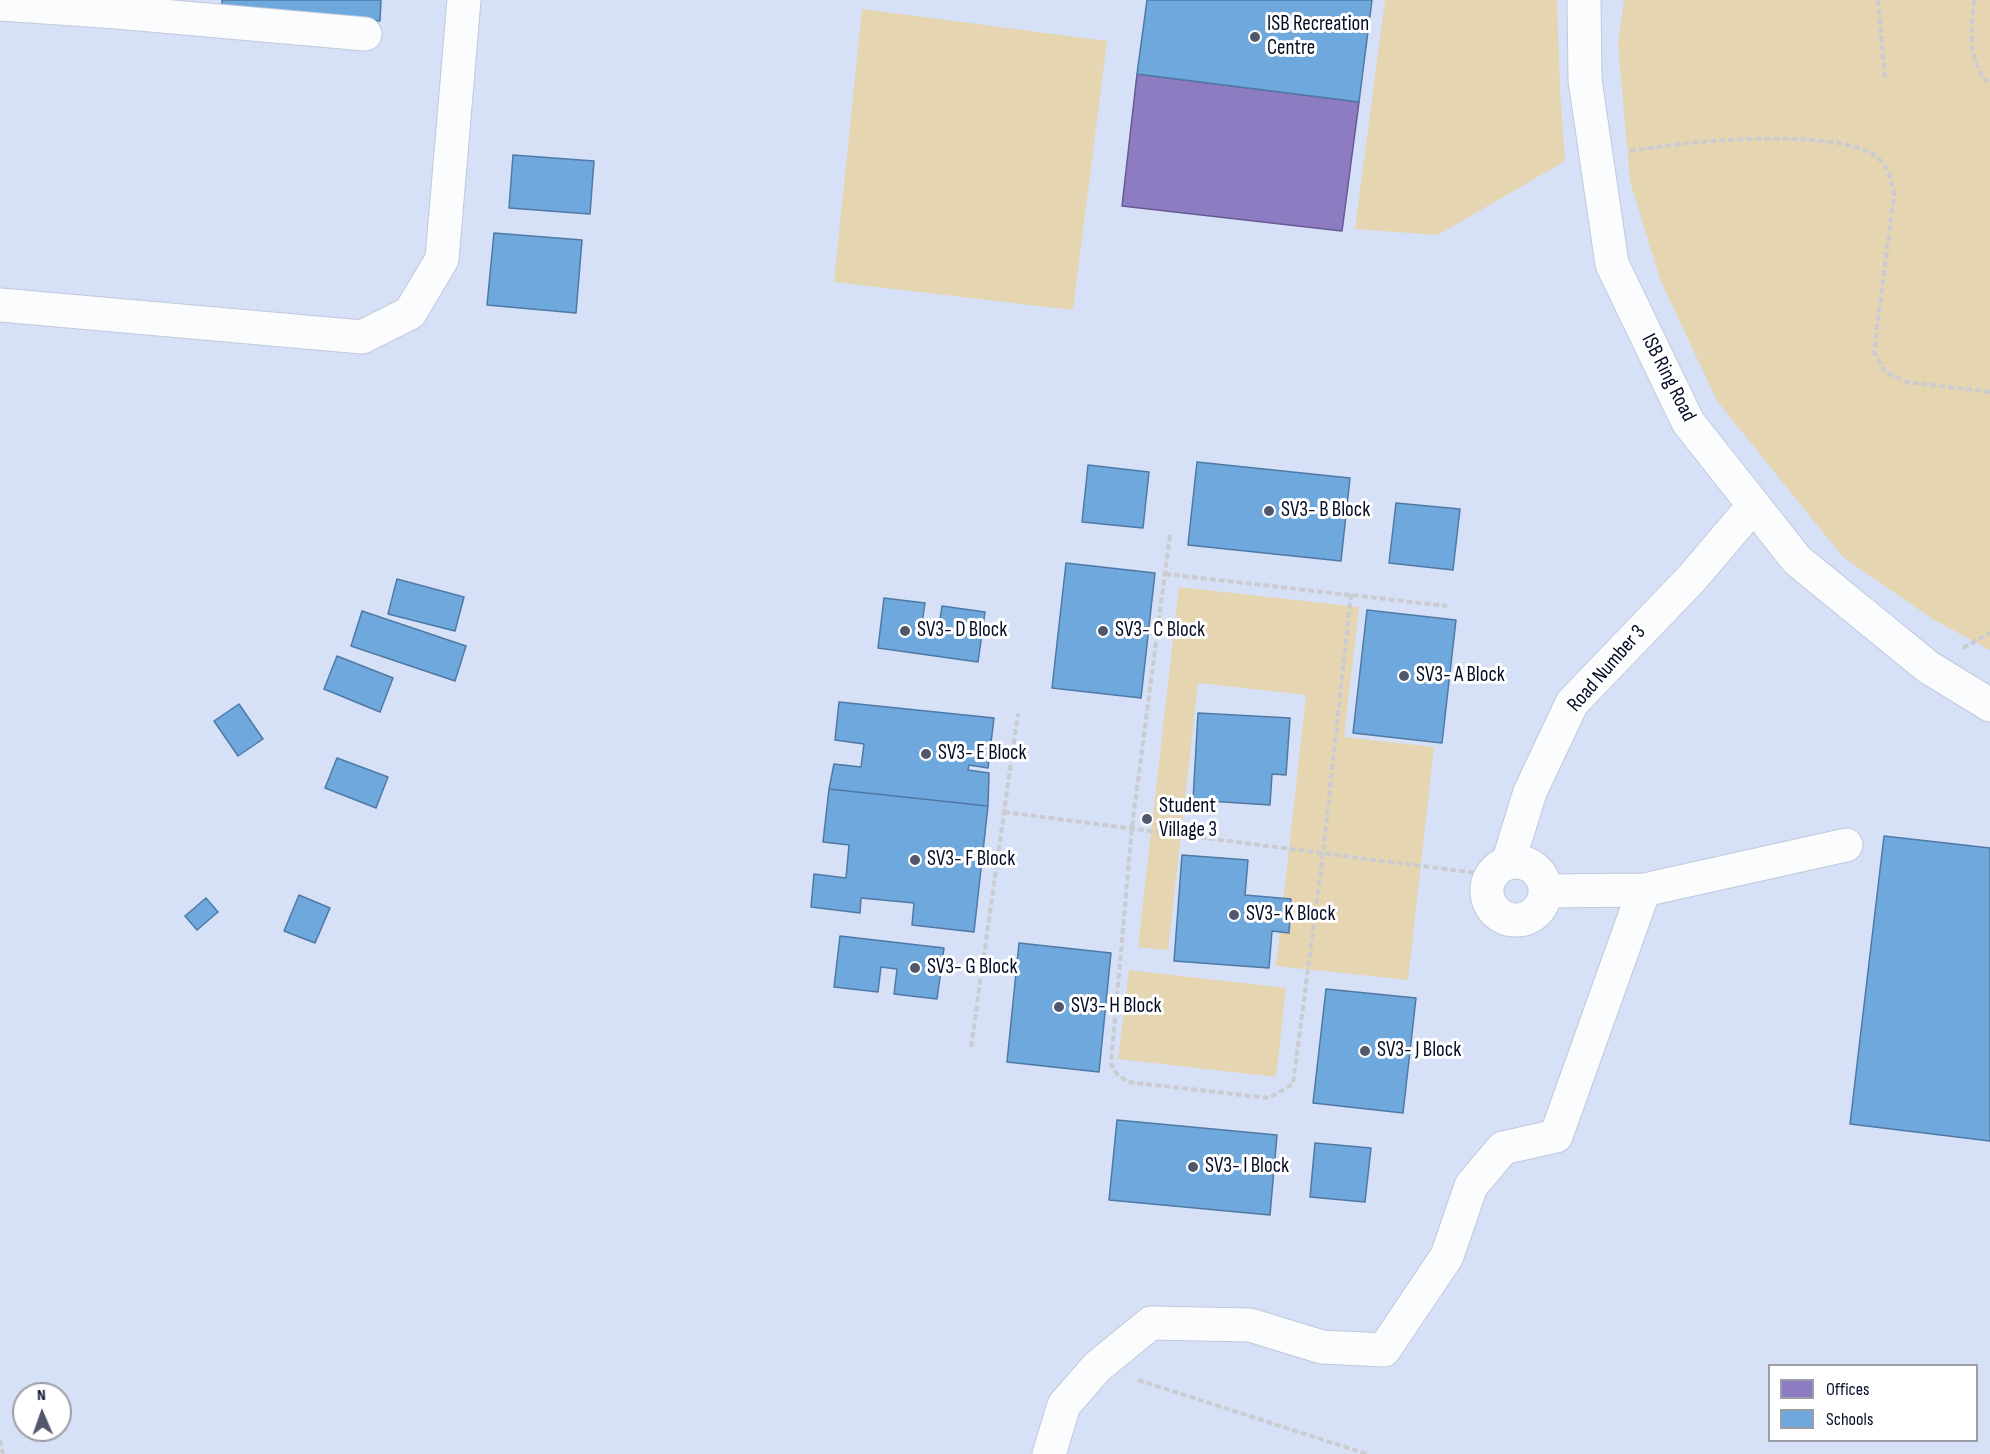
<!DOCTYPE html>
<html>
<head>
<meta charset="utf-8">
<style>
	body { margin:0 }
	#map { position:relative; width:1990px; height:1454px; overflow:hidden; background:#e4e8f0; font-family:"Sofia Sans Condensed",sans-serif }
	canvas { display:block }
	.legend { position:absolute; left:1768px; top:1364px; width:210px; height:78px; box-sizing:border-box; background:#fff; border:2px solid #9b9da7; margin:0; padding:8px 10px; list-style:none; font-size:18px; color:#040b24 }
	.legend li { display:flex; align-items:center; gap:12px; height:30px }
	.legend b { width:30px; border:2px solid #9b9da7 }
	.north { position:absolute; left:12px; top:1382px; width:60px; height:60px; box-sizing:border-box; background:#fff; border:2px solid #9b9da7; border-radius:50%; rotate:358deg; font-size:16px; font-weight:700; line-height:24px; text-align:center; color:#040b24 }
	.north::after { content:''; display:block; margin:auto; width:21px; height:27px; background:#52586b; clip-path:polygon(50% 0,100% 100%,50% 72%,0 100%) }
</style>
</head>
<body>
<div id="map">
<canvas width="1990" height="1454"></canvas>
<ul class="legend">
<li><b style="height:16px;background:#8e7cc3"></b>Offices</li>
<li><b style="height:16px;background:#6fa8dc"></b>Schools</li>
</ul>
<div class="north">N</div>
</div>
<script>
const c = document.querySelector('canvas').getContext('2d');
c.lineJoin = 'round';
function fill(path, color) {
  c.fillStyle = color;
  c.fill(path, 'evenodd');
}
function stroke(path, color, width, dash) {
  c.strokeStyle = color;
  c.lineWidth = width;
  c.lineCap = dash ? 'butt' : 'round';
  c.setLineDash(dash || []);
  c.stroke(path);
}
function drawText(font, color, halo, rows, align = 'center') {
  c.font = font + ' "Sofia Sans Condensed",sans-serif';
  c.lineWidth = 6;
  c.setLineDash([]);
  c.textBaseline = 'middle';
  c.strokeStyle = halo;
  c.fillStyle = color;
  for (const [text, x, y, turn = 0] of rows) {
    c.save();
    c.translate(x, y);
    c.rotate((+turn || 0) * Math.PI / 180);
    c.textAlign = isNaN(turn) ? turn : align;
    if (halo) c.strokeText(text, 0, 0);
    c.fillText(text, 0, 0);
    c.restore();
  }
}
fill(new Path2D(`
	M0,0h1990v1454h-1990zM1770,1366h206v74h-206zM24,1394h36v36h-36z`), '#d6e0f6');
fill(new Path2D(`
	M1385,0h172l3,90 5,71 -127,74 -83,-6z
	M1624,0h366v650l-56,-30 -91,-63 -126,-156 -57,-122 -30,-98 -12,-137z
	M862,9l245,32 -34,269 -239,-28z
	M1179,587l180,20 -15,130 90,10 -26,233 -132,-14 30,-271 -108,-12 -30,267 -30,-3z
	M1129,970l157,18 -10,89 -158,-18z`), '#e6d5b1');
const offices = new Path2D(`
	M1137,74l222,28 -17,129 -220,-25z`);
fill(offices, '#8e7cc3');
stroke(offices, '#655a93', 1.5);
const schools = new Path2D(`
	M222,0h159l-1,21 -158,-10z
	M1147,0h225l-13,102 -222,-28z
	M513,155l81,6 -4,53 -81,-6z
	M494,233l88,7 -6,73 -89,-8z
	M1197,462l153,16 -9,83 -153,-16z
	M1088,465l61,7 -6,56 -61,-6z
	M1396,503l64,6 -7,61 -64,-7z
	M1066,563l89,10 -14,125 -89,-10z
	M397,579l67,18 -9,34 -67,-17z
	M884,598l41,5 -4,27 17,2 4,-26 43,6 -7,50 -100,-14z
	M1367,610l89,10 -14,123 -89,-10z
	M362,611l104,35 -11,35 -104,-35z
	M337,656l56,22 -13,34 -56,-23z
	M839,702l155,16 -6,50 -19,-3 -1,5 21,3 -1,33 -159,-17 5,-25 27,3 3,-23 -29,-4z
	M239,704l24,35 -25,17 -24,-35z
	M1198,713l92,5 -4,57 -14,-1 -2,31 -77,-5z
	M337,758l51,19 -12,31 -51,-20z
	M829,789l159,17 -14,126 -62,-7 2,-22 -53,-5 -1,15 -49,-6 3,-33 32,4 3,-33 -26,-3z
	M1884,836l106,12v293l-140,-17z
	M1182,855l66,5 -3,35 46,4 -2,34 -17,-2 -3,37 -95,-7z
	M299,895l31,13 -15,35 -31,-12z
	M206,898l12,14 -21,18 -12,-14z
	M840,936l104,12 -7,51 -43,-5 3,-25 -16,-2 -3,25 -44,-5z
	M1019,943l92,10 -12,119 -92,-10z
	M1326,989l90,9 -13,115 -90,-10z
	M1117,1120l160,15 -7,80 -161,-15z
	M1315,1143l56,5 -6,54 -55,-5z`);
fill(schools, '#6fa8dc');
stroke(schools, '#4f79a5', 1.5);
const minor = new Path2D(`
	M1584,0l1,80 27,184 76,158 109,138 131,107 62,38
	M0,4l117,8 1,-12
	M117,12l248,22
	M0,305l362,32 48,-24 32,-54 22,-259
	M1487 891a29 29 0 1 1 58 0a29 29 0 1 1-58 0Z
	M1508,863l22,-71 42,-89 120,-125 62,-73
	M1546,891l98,-1
	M1049,1454l15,-49 33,-38 54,-44 99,2 72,22 62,3 63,-94 24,-70 32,-38 53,-12 88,-246 202,-45`);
stroke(minor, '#c1c9da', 35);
stroke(new Path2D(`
	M1878,0l7,79
	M1974,0c-2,33 -8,51 11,80l5,1
	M1630,151c50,-9 208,-26 248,7 11,10 14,23 16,37l-20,157 11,20 22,10 83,10
	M1170,535l-38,292 -21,237 6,10 11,8 141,16 24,-14 30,-230 28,-260
	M1165,574l282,32
	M1963,648l27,-15
	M1004,812l472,61
	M971,1047l47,-334
	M1138,1380l229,74
	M0,1440l3,14`), '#caccd0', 4, [6, 3]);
stroke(minor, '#fbfcfd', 33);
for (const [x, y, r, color] of [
	[1255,37,6,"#52586b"],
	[1269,511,6,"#52586b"],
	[905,631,6,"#52586b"],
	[1103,631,6,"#52586b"],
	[1404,676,6,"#52586b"],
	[926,754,6,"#52586b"],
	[1147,819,6,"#52586b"],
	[915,860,6,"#52586b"],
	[1234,915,6,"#52586b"],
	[915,968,6,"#52586b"],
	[1059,1007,6,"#52586b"],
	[1365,1051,6,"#52586b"],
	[1193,1167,6,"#52586b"]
]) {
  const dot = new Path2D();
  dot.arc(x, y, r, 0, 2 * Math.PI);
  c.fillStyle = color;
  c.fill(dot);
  stroke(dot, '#fff', 2);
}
drawText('21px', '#040b24', '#fff', [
	["ISB Recreation",1267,25],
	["Centre",1267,49],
	["SV3- B Block",1281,511],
	["SV3- D Block",917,631],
	["SV3- C Block",1115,631],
	["SV3- A Block",1416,676],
	["SV3- E Block",938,754],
	["Student",1159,807],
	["Village 3",1159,831],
	["SV3- F Block",927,860],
	["SV3- K Block",1246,915],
	["SV3- G Block",927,968],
	["SV3- H Block",1071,1007],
	["SV3- J Block",1377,1051],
	["SV3- I Block",1205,1167]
], 'left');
drawText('21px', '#040b24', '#fff', [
	["ISB Ring Road",1668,378,63],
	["Road Number 3",1607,669,-49]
]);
</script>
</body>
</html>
